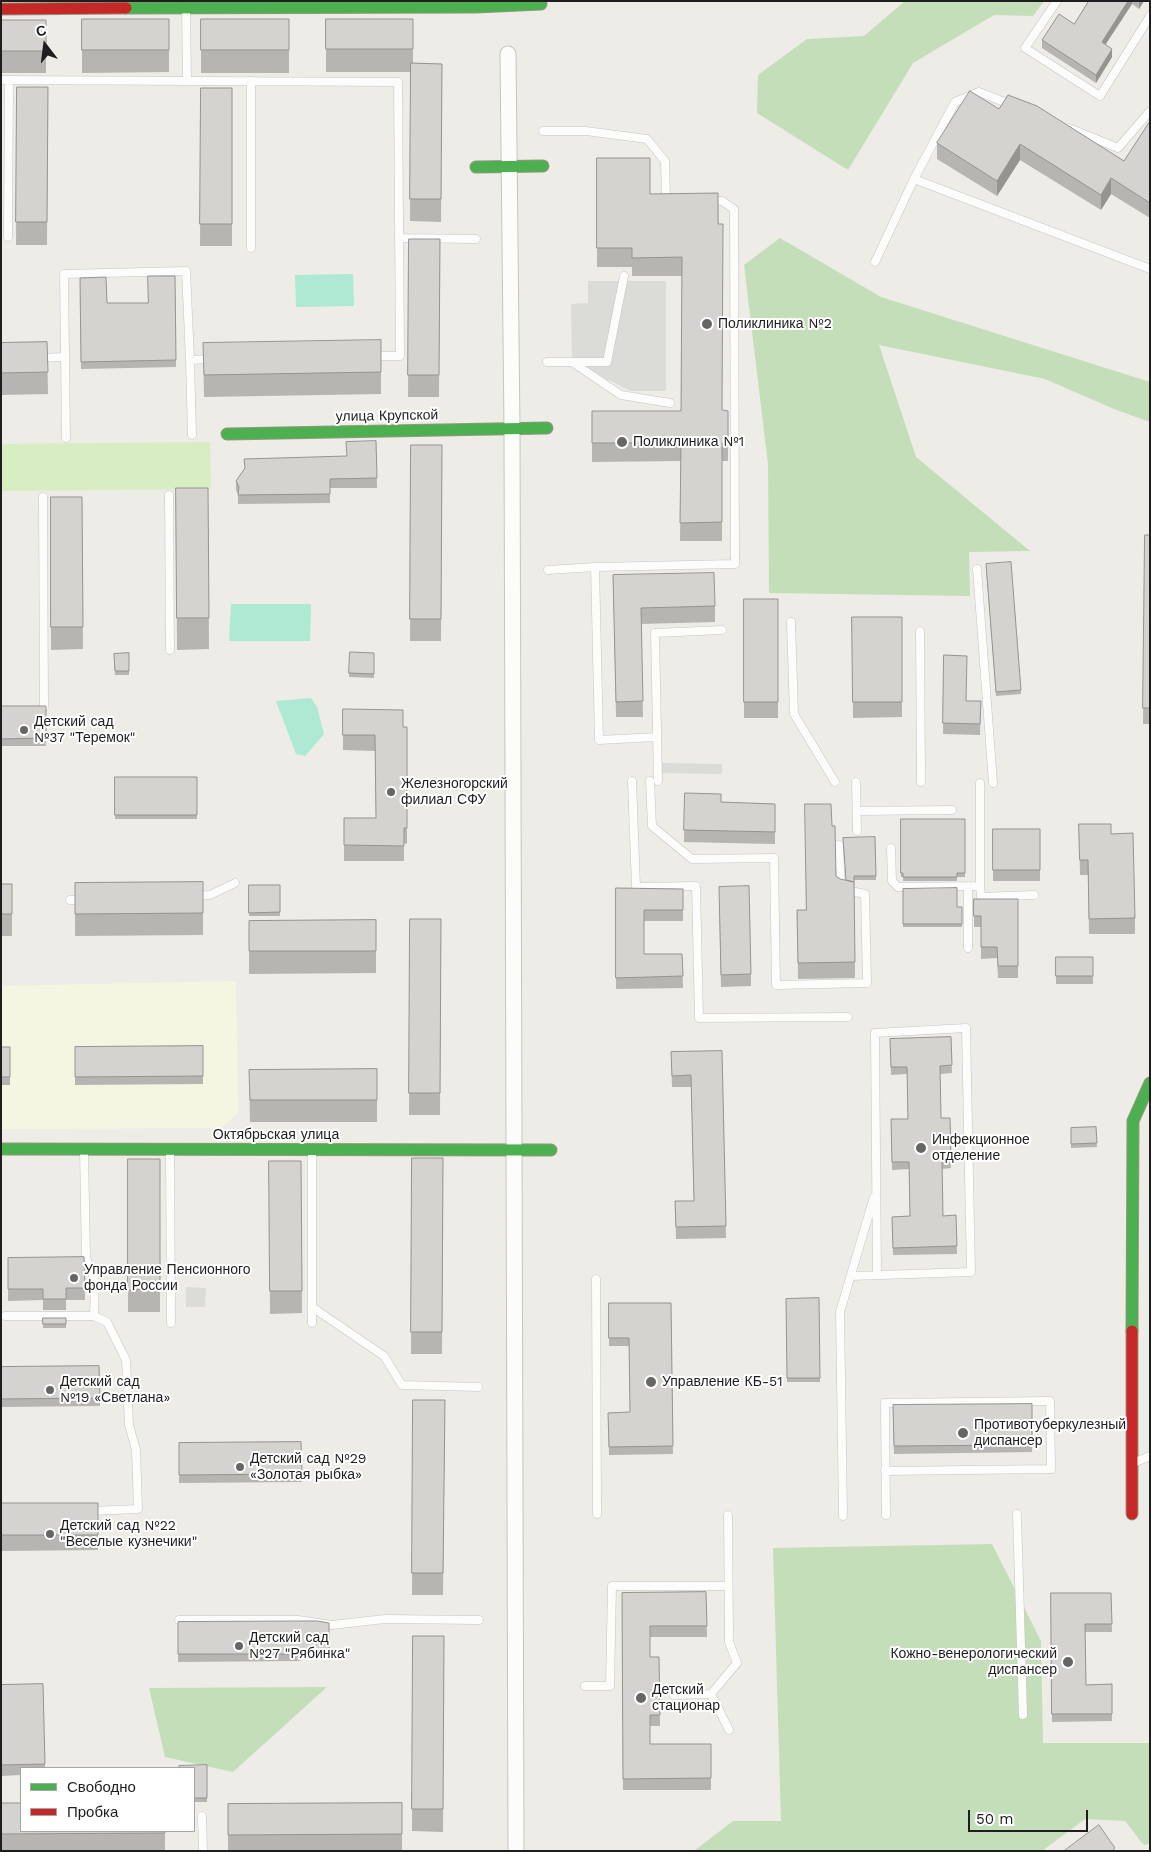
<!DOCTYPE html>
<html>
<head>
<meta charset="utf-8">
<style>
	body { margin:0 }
	#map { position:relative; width:1151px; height:1852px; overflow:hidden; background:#edece6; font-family:"Work Sans",sans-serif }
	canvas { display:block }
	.frame { position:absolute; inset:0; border:2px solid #1e1e1e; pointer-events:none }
	.legend { position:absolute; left:20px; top:1767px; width:175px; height:65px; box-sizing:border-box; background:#fff; border:1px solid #a5a5a5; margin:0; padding:6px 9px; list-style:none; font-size:15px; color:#1e1e1e }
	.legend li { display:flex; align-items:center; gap:10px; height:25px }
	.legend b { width:25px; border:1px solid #a5a5a5 }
	.north { position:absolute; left:20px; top:20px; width:50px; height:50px; -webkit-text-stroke:4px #fff; paint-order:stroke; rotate:345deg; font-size:14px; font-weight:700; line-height:20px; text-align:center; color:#1e1e1e }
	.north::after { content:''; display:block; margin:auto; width:18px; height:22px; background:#1e1e1e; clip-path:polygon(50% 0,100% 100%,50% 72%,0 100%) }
	.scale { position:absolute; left:968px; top:1810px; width:120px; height:22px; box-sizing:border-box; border:2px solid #1e1e1e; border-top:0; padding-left:6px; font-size:15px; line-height:18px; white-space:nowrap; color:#1e1e1e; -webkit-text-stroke:4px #fff; paint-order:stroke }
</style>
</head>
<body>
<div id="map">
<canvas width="1151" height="1852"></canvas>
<div class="frame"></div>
<ul class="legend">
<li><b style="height:6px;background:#4caf50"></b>Свободно</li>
<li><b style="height:6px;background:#c62828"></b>Пробка</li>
</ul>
<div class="north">С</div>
<div class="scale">50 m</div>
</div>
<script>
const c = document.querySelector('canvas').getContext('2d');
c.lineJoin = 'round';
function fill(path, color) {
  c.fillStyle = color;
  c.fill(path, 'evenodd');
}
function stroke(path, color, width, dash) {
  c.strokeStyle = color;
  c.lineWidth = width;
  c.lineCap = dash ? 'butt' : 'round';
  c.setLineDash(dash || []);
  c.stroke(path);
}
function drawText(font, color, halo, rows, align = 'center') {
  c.font = font + ' "Work Sans",sans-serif';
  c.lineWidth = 4;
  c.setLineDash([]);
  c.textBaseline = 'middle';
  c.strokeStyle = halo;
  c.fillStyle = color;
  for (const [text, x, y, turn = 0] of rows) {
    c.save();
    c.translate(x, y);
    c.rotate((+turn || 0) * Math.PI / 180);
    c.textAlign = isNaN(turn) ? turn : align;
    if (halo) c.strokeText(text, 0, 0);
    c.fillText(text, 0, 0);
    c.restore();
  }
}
fill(new Path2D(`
	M236,981l2,132 -17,15 -220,1v-143z`), '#f5f6e2');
fill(new Path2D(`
	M210,442l1,47 -210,2v-47z`), '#d6eec2');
fill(new Path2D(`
	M905,1h139l-11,15 -39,-1 -81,48 -65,107 -91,-57 1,-38 49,-36 57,-3z
	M780,238l101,59 269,85v40l-36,-13 -69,-30 -166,-34 37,112 114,94 -61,1 1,44 -201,-3 -1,-129 -24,-199z
	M992,1544l49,97 2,102h107v100l-5,2 -3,-2 -17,-22 -40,-2 -43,32h-348l39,-30h48l-8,-273z
	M327,1687l-94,85 -68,-15 -16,-69z`), '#c4deb9');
fill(new Path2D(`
	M353,274l1,32 -58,1 -1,-32z
	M231,604h80l-1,37h-81z
	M311,698l6,9 7,27 -19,22 -9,-2 -20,-53z`), '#aee9d4');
fill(new Path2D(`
	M588,281h78v110h-35l-59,-29 -1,-58 17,-1z
	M662,763l60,1v10l-62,-1z
	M186,1287l20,1 -1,19h-19z`), '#dbdbd8');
const lane = new Path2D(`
	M1057,1l-32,47 75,48 50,-80
	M186,8l1,73
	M1,80l397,2 2,274h-28
	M1069,128l49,20 32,-37
	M543,131h43l61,8 18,22 1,37h5
	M914,179l41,-77 24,-10 33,13
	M8,237l1,-157
	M400,238l76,1
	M251,248v-167
	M875,262l39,-83 236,90
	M65,357l-1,-83 122,-3 4,89
	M38,358l27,-1 1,81
	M547,362h25l49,33 49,8
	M572,362h35l17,-86
	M192,435l-2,-75 23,-1
	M169,495l1,155
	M43,497l1,210
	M595,567l140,-3 -1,-355 -12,-8 -15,-1
	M977,569l16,214
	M548,570l47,-3 4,173 58,-3
	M791,622l3,92 41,68
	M920,631l1,151
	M632,781l4,106 60,-1 3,132 149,-1
	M650,781l2,45 40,33 82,-1 2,127 91,-2 -2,-89 -24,-5 -2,-44
	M658,781l-3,-148 67,-3
	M856,782l1,49
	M857,811l95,-1
	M891,848l1,33 6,6 82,-1v-103
	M980,886l1,11 53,-2
	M192,896l18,-1 25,-12
	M70,900h13
	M968,948v-61
	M170,1150l1,173
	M851,1276l120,-4 -5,-244 -91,5 2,242
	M596,1279l1,235
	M312,1307l72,49 18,29 76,2
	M5,1316h89l1,-36 -9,-22 -2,-107
	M312,1323v-173
	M1133,1463l17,-7
	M885,1471l166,-2 -1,-68 -165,2 1,112
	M90,1511l48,-2 -2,-59 -7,-25 -3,-65 -19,-38 -13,-6
	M1017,1514l6,201
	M728,1515l1,127 8,21 -26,31 18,36
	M843,1516l-3,-204 34,-115
	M179,1620h119l34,5 53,-6 94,1
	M585,1686h25l2,-100h116
	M674,1695l37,-1
	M202,1816l1,35`);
const street = new Path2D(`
	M508,54l4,375 4,1422`);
const fast = new Path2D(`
	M126,8l350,-1 65,-3
	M476,167l67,-1
	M227,434l320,-6
	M1,1149l550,1
	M1132,1331l1,-210 17,-38`);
const jam = new Path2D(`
	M1,9l125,-1
	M1132,1514v-183`);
stroke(lane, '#c5c5c2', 9);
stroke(street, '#c5c5c2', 17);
stroke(fast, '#94987e', 13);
stroke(jam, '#94987e', 13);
stroke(lane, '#fcfcfb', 8);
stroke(street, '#fcfcfb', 15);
stroke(fast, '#4caf50', 11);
stroke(jam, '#c62828', 11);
fill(new Path2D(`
	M1089,1h55l-5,8 -7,-5 -27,40 7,13 -16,26 -54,-35v-8l32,-16z
	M82,19h87v53l-87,1z
	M201,19h88v54h-88z
	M326,19h87v44l29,1 -1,158 -31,-1 1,-149h-85z
	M1,20h45v53h-45z
	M17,87h31l-1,158h-31z
	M201,88h31v158h-32z
	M999,109l125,52 26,-40v97l-39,-24 -10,16 -81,-50 -23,36 -60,-37v-16z
	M597,158l53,36 68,-1 4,217 6,1v50h-6v80h-42l1,-80 -89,1v-51h89l1,-135h-50v-9h-35z
	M409,239h31l-1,158h-31z
	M175,276l1,91 -95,2 -1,-91 27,25h41z
	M47,342l1,52 -47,1v-52z
	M203,343l178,29v22l-177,3z
	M376,441l1,47h-47v15l-92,1v-10l-2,-4v-9l110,-24z
	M411,445h31l-1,196h-31z
	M176,488h32l1,161 -32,1z
	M51,497h31l1,152 -32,1z
	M1145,535h5v189h-7z
	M986,567l35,123v4l-25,2z
	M613,575l102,31v16l-74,2 2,93h-27z
	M744,599h34v119h-34z
	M852,617h50v100l-49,1z
	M129,653v22h-14l-1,-21z
	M374,653v25l-25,-1v-4z
	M944,655l23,46h14l-1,34 -37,-1z
	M1,706h45v40h-45z
	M343,709l60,18 4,101v16l-3,-1v18h-60v-43h32l-1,-67 -32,-1z
	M115,777h82v42h-82z
	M685,793l36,9 54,2v40l-91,-2z
	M901,819h64v58h-8v4h-54v-4h-2z
	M1079,824l32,10 24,84v16h-46l-1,-59h-8z
	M993,829h47v52h-47z
	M875,837l1,43h-22l1,98 -57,1 -1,-69h9l30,-34 4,3 6,2z
	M203,882v53l-128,1v-53z
	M1,884h11v52h-11z
	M249,885h31v31h-31z
	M616,888l67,1v32h-39v33h38l1,34 -67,1z
	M903,889l54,18h5v20h-59z
	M719,899l32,75v12l-30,1z
	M974,899h44v79h-20l-1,-20 -16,1v-32h-7z
	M410,919h31l-1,196h-31z
	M376,920v53l-127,1v-53z
	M1056,957h37v27h-37z
	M951,1037l1,36 -12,1 1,44h9l1,50 -9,1 1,47 13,-1 1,39 -64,1 -1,-38 18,-1 -1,-47 -17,1 -1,-51h17l-1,-45 -16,1 -1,-36z
	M203,1046v38l-128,1v-38z
	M1,1047h9v38h-9z
	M722,1051l4,187 -50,1 -1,-38h19l-3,-114h-19l-1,-35z
	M377,1069v53h-127l-1,-52z
	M1096,1127l1,20 -26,1v-20z
	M412,1158h31l-1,196h-31z
	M128,1159h32v153h-32z
	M269,1161h32l1,152 -32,1z
	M84,1257l1,43h-19v10h-23v-10l-35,1v-43z
	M819,1298l1,84h-33l-1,-83z
	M609,1303h62l2,151 -64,1 -1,-42 22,-1 -1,-66h-20z
	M43,1318h23v10h-23z
	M99,1366l1,40 -99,1v-40z
	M413,1400h32l-2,195h-31z
	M1032,1404v48l-138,2 -1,-49z
	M301,1442l1,40 -123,1v-40z
	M1,1503h97v47l-97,1z
	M706,1592l1,45h-57v20h9l1,69h-10v18h61v46h-88l-1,-197z
	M1051,1593h60l1,39h-27l1,53 26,-1v37l-60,1z
	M178,1622l151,1v36h-29v2l-122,1z
	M413,1636h31l-1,196 -31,-1z
	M43,1684l2,84h-24v7l-20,1v-91z
	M207,1765v37h-13v-34z
	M1,1803l164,28v20h-164z
	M402,1803v48h-174v-47z`), '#b7b5b2');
fill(new Path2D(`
	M1128,1h4v3l-30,46v-8z
	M1139,1h5l-5,8z
	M1112,49v8l-16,26v-8z
	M1020,144v16l-23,36v-15z
	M1111,178v16l-10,16v-15z`), '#959491');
const building = new Path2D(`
	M1089,1h39l-26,41 10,7 -16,26 -54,-35 17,-26 15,10z
	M82,19h87v31h-87z
	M201,19h88v31h-88z
	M326,19h87v30h-87z
	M1,20h45v31h-45z
	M411,63l31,1 -1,135h-31z
	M17,87h31l-1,135h-31z
	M201,88h31v136h-32z
	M970,91l29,18 9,-14 29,11 87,55 26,-40v82l-39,-25 -10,17 -81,-51 -23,37 -60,-38z
	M597,158h53v36l68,-1v31h5l-1,186 6,1v32h-6v79l-42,1 1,-80h-89v-32h89l1,-154 -50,1v-10h-35z
	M409,239h31l-1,136h-31z
	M148,276h27l1,84 -95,2 -1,-84 26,-1 1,26h41z
	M381,340v32l-177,3 -1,-32z
	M47,342l1,30 -47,1v-30z
	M376,441l1,37 -47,1v15l-92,1 1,-8 -3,-6 9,-13 -1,-9 103,-3 -1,-14z
	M411,445h31l-1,174h-31z
	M176,488h32l1,130h-32z
	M51,497h31l1,130h-32z
	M1145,535h5v173h-7z
	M1011,562l10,128 -25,2 -10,-128z
	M714,573l1,33 -74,2 2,93 -27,1 -3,-127z
	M744,599h34v103h-34z
	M852,617h50v85h-49z
	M350,652l24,1v21l-25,-1z
	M129,653v18h-14l-1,-17z
	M944,655l23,1 -1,45h15l-1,23 -37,-1z
	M1,706h45v32l-45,1z
	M343,709l60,1v17h4v101h-3v18l-60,-1v-27h32l-1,-83h-32z
	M115,777h82v38h-82z
	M685,793l36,1v8l54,2v28l-91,-2z
	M805,804h26l1,22h3l1,50 4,3 14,3 1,80 -57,1 -1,-53h9z
	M901,819h64v54h-8v4h-54v-4h-2z
	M1079,824h32v10l22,-1 2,85 -46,1 -1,-59h-8z
	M993,829h47v41h-47z
	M875,837l1,39h-22v6l-8,-2 -3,-42z
	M203,882v31l-128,1v-31z
	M1,884h11v30h-11z
	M249,885h31v27l-31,1z
	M749,886l2,88 -30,1 -2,-88z
	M616,888l67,1v21h-39v44h38l1,22 -67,2z
	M957,888v19h5v17h-59v-35z
	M974,899h44v67h-20l-1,-19h-16v-31h-7z
	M410,919h31l-1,174h-31z
	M376,920v31h-127v-30z
	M1056,957h37v19h-37z
	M951,1037l1,28 -12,1 1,52h9l1,43h-9l1,55 13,-1 1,31 -64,2 -1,-31 18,-1 -1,-54h-17l-1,-43h17l-1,-52h-16l-1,-28z
	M203,1046v30l-128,1v-30z
	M1,1047h9v30h-9z
	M722,1051l4,175 -50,1 -1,-26h19l-3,-126 -19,1 -1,-24z
	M377,1069v31h-127l-1,-30z
	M1096,1127l1,16 -26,1v-16z
	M412,1158h31l-1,174h-31z
	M128,1159h32v130l-32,1z
	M269,1161h32l1,130h-32z
	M84,1257l1,31h-19v11h-23v-10h-35v-31z
	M819,1298l1,80h-33l-1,-79z
	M609,1303h62l2,143 -64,1 -1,-34 22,-1 -1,-74h-20z
	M43,1318h23v6h-23z
	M99,1366l1,32 -99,1v-32z
	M413,1400h32l-2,173h-31z
	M1032,1404v41l-138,1 -1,-41z
	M301,1442l1,32 -123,1v-32z
	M1,1503h97v32h-97z
	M706,1592l1,34h-57v31h9l1,58h-10v29h61v34l-88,1 -1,-186z
	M1051,1593h60l1,31h-27l1,61 26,-1v30h-60z
	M317,1621l12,2v28h-29v3h-122v-32z
	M413,1636h31l-1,173h-31z
	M43,1684l2,80 -44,1v-80z
	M207,1765v33h-13v-30h-15v-2z
	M1,1803h20v28h144v2l-164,1z
	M402,1803v31l-174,1v-31z
	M1099,1825l16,23 -3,3h-48z`);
fill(building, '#d5d3cf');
stroke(building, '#959491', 1);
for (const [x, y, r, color] of [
	[707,324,6,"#666664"],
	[622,442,6,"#666664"],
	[24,730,5,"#666664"],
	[391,792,5,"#666664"],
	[921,1148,6,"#666664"],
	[74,1278,5,"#666664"],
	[651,1382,6,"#666664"],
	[50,1390,5,"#666664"],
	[963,1433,6,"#666664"],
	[240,1467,5,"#666664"],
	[50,1534,5,"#666664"],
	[239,1646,5,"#666664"],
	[1068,1662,6,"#666664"],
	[641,1698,6,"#666664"]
]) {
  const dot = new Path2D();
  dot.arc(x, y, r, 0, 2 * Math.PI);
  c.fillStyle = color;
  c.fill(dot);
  stroke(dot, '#fff', 2);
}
drawText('14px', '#1e1e1e', '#fff', [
	["Поликлиника №2",718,324],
	["Поликлиника №1",633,442],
	["Детский сад",34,722],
	["№37 \"Теремок\"",34,738],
	["Железногорский",401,784],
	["филиал СФУ",401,800],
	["Инфекционное",932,1140],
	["отделение",932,1156],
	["Управление Пенсионного",84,1270],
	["фонда России",84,1286],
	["Детский сад",60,1382],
	["№19 «Светлана»",60,1398],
	["Управление КБ-51",662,1382],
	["Противотуберкулезный",974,1425],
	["диспансер",974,1441],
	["Детский сад №29",250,1459],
	["«Золотая рыбка»",250,1475],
	["Детский сад №22",60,1526],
	["\"Веселые кузнечики\"",60,1542],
	["Детский сад",249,1638],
	["№27 \"Рябинка\"",249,1654],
	["Кожно-венерологический",1057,1654,"right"],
	["диспансер",1057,1670,"right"],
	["Детский",652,1690],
	["стационар",652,1706]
], 'left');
drawText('14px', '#1e1e1e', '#fff', [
	["улица Крупской",387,416,-1],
	["Октябрьская улица",276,1135]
]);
</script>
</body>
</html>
